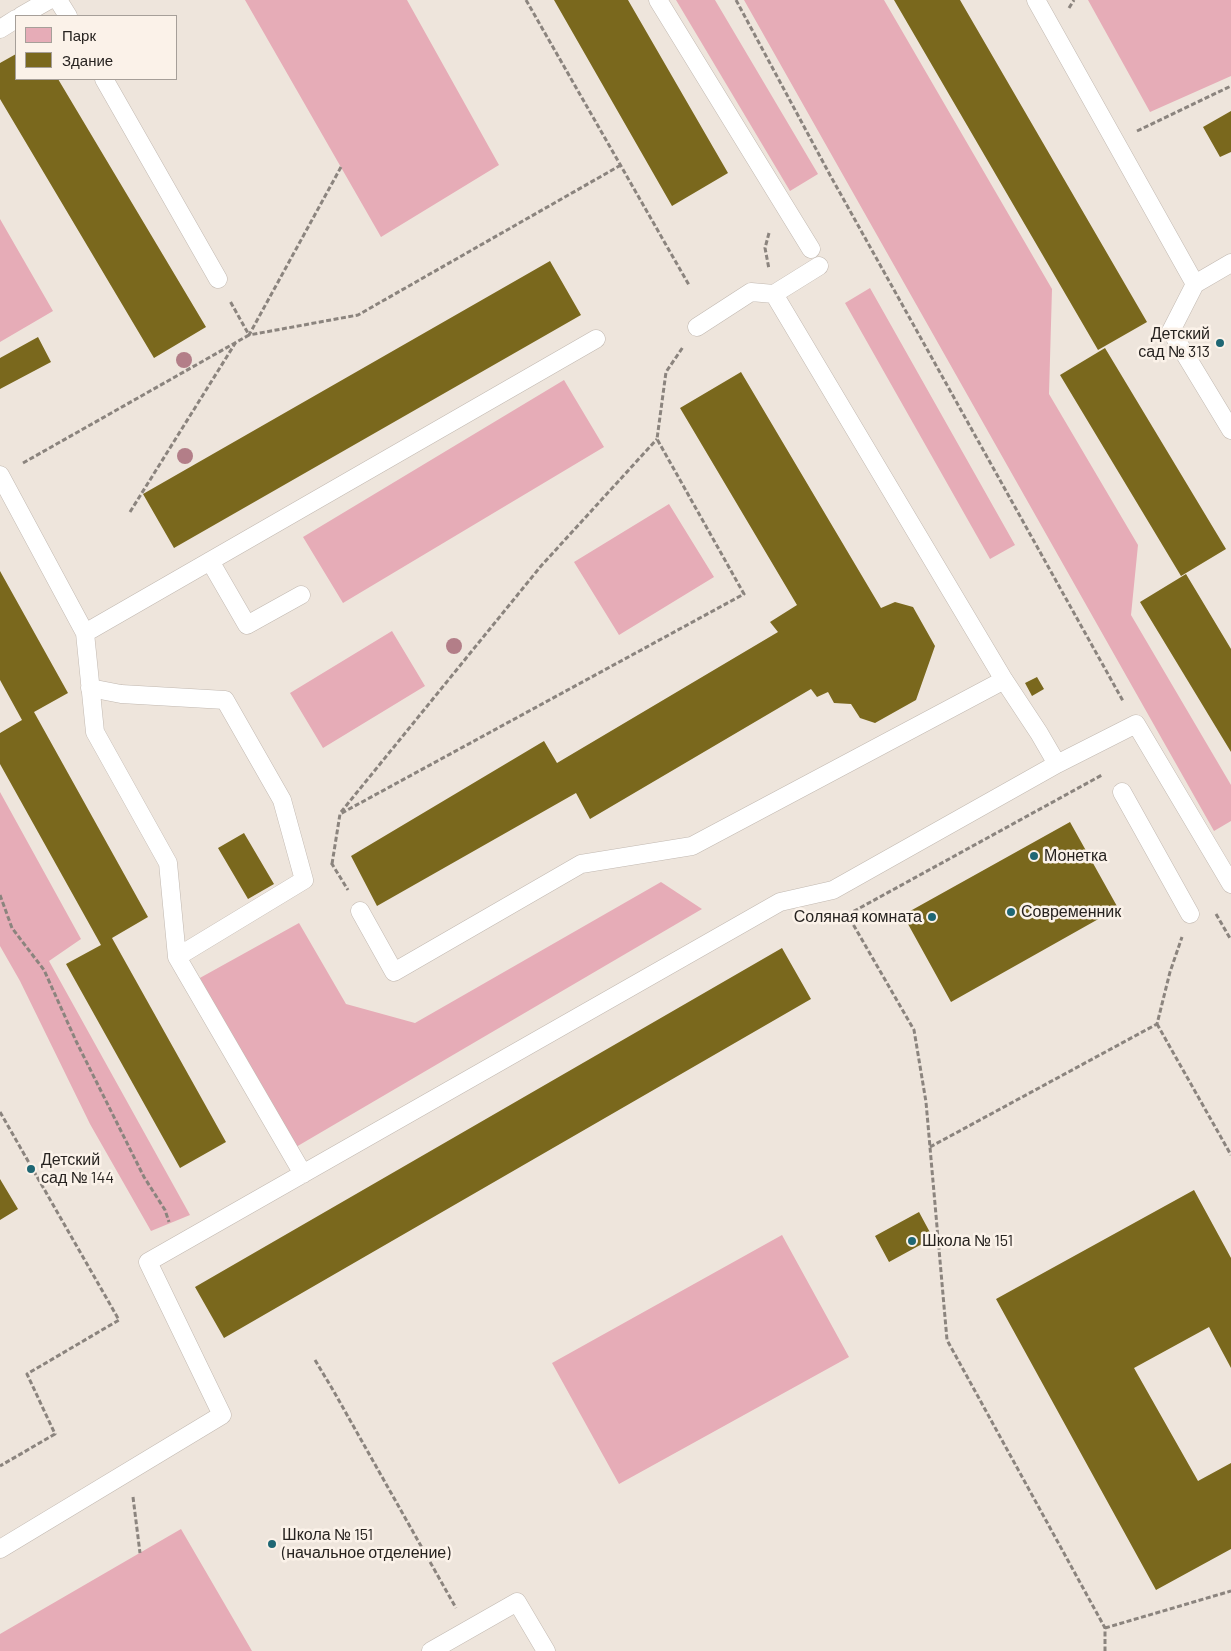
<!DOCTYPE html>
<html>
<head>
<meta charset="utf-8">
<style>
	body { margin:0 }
	#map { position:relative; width:1231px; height:1651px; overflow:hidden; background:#eee5dc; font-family:Barlow,sans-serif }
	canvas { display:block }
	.legend { position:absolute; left:15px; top:15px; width:162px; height:65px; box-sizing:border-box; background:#fbf2e9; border:1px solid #a69f99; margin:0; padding:6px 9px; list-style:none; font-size:15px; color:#272320 }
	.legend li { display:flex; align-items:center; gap:10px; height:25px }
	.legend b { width:25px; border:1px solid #a69f99 }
</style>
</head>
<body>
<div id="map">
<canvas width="1231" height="1651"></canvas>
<ul class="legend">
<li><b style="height:14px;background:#e6acb7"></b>Парк</li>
<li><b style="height:14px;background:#7a681d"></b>Здание</li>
</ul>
</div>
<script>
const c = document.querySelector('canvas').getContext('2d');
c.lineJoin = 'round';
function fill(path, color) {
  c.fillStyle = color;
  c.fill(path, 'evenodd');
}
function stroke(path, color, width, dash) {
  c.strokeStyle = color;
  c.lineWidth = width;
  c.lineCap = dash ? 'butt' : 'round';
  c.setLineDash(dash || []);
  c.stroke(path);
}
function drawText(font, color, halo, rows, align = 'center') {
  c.font = font + ' Barlow,sans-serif';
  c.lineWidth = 5;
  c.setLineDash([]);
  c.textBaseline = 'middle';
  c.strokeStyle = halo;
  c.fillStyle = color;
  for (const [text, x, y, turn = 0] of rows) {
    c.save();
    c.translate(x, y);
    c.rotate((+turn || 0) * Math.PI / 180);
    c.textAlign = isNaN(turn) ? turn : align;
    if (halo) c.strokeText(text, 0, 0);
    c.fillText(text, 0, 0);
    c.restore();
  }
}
fill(new Path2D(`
	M245,0h162l92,165 -118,72z
	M676,0h39l103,174 -28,17z
	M744,0h140l168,289 -3,105 89,151 -7,70 100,170v36l-17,10z
	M1088,0h143v76l-81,36z
	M0,219l53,92 -53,31z
	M870,288l145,257 -25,14 -145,-256z
	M564,380l40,67 -261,156 -40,-66z
	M669,504l45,73 -95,58 -45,-73z
	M392,631l33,55 -102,62 -33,-55z
	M0,792l81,147 -32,22 141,254 -39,16 -61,-107 -70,-143 -20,-35z
	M661,882l41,27 -406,238 -98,-168 101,-56 47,81 69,19z
	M782,1235l67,122 -230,127 -67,-121z
	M181,1529l71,122h-252v-17z`), '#e6acb7');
fill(new Path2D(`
	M554,0h74l100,173 -56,33z
	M894,0h66l187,322 -49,28z
	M16,54v25h42l148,248 -52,31 -154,-259v-36z
	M1231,111v41l-11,5 -17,-30z
	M550,261l31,54 -407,233 -31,-54z
	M38,337l13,25 -51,27v-31z
	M1105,348l121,201 -45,27 -121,-201z
	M741,372l140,236 14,-6 18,5 22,39 -19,54 -41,23 -15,-5 -9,-14 -17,-1 -6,-11 -11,5 -6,-8 -221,130 -14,-26 -199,113 -26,-50 193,-115 13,22 221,-131 -8,-10 27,-17 -117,-197z
	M0,571l68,122 -34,19 114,205 -36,21 114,204 -46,26 -114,-204 35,-19 -101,-181v-31l22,-13 -22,-40z
	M1186,574l45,75v103l-91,-150z
	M1037,677l7,12 -12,7 -7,-13z
	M1070,822l48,86 -167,94 -48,-87z
	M244,833l30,51 -26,15 -30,-51z
	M782,948l29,51 -587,339 -29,-51z
	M0,1179l18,30 -18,11z
	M1194,1190l37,68v110l-22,-41 -75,41 64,113 33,-18v86l-75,41 -160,-291z
	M919,1212l14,26 -44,24 -14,-26z`), '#7a681d');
const service = new Path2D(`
	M58,0l10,16
	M658,0l153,249
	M1036,0l159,284 -24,47 60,99
	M21,16l28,-16
	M0,29l16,-10
	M104,79l114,200
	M1195,284l36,-21
	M774,294l45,-28
	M697,327l54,-35 23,2 230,386 35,53 18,31
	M0,475l85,158 10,99 73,131 9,94 126,217
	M210,561l37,64 54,-30
	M85,633l511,-294
	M90,688l31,6 104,6 57,100 22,80 -127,77
	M1122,792l68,122
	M360,911l34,61 187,-108 111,-18 312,-166
	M0,1549l222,-134 -74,-153 632,-360 53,-12 224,-126 79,-40 95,160
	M431,1651l86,-49 29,49`);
stroke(service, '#c1b8b0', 19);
stroke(new Path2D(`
	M526,0l163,285
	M736,0l94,175 293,526
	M1069,8l5,-8
	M1137,131l94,-45
	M341,167l-92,168 109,-20 263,-150
	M769,233l-4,15 4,21
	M23,463l226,-128 -19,-34
	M130,512l106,-170
	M341,812l200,-246 116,-127
	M332,864l8,-50 404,-220 -87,-155 9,-67 17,-25
	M331,865l1,-1 16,26
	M0,895l12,33 32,42 32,71 68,136 21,33 4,12
	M846,912l68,118 12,72 21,238 158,288v23
	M1216,914l15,26
	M847,915l255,-140
	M1157,1024l74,131
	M0,1112l119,208 -92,54 28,60 -55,32
	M930,1147l227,-123 13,-52 12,-35
	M315,1360l18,30 123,218
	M133,1497l7,56
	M1105,1628l126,-37`), '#8b847e', 3, [5, 2.5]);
stroke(service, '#fff', 18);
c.fillStyle = '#b37e88';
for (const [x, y] of [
	[184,360],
	[185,456],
	[454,646]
]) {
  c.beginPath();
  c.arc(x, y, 8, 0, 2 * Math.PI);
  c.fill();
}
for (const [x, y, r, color] of [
	[1220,343,5,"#1f6774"],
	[1034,856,5,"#1f6774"],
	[1011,912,5,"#1f6774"],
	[932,917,5,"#1f6774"],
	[31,1169,5,"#1f6774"],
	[912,1241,5,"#1f6774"],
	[272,1544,5,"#1f6774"]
]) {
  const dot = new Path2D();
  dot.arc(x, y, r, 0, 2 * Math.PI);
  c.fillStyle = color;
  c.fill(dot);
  stroke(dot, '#fbf2e9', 2);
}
drawText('16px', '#272320', '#fbf2e9', [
	["Детский",1210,334,"right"],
	["сад № 313",1210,352,"right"],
	["Монетка",1044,856],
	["Современник",1021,912],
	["Соляная комната",922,917,"right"],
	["Детский",41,1160],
	["сад № 144",41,1178],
	["Школа № 151",922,1241],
	["Школа № 151",282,1535],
	["(начальное отделение)",282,1553]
], 'left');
</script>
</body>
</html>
